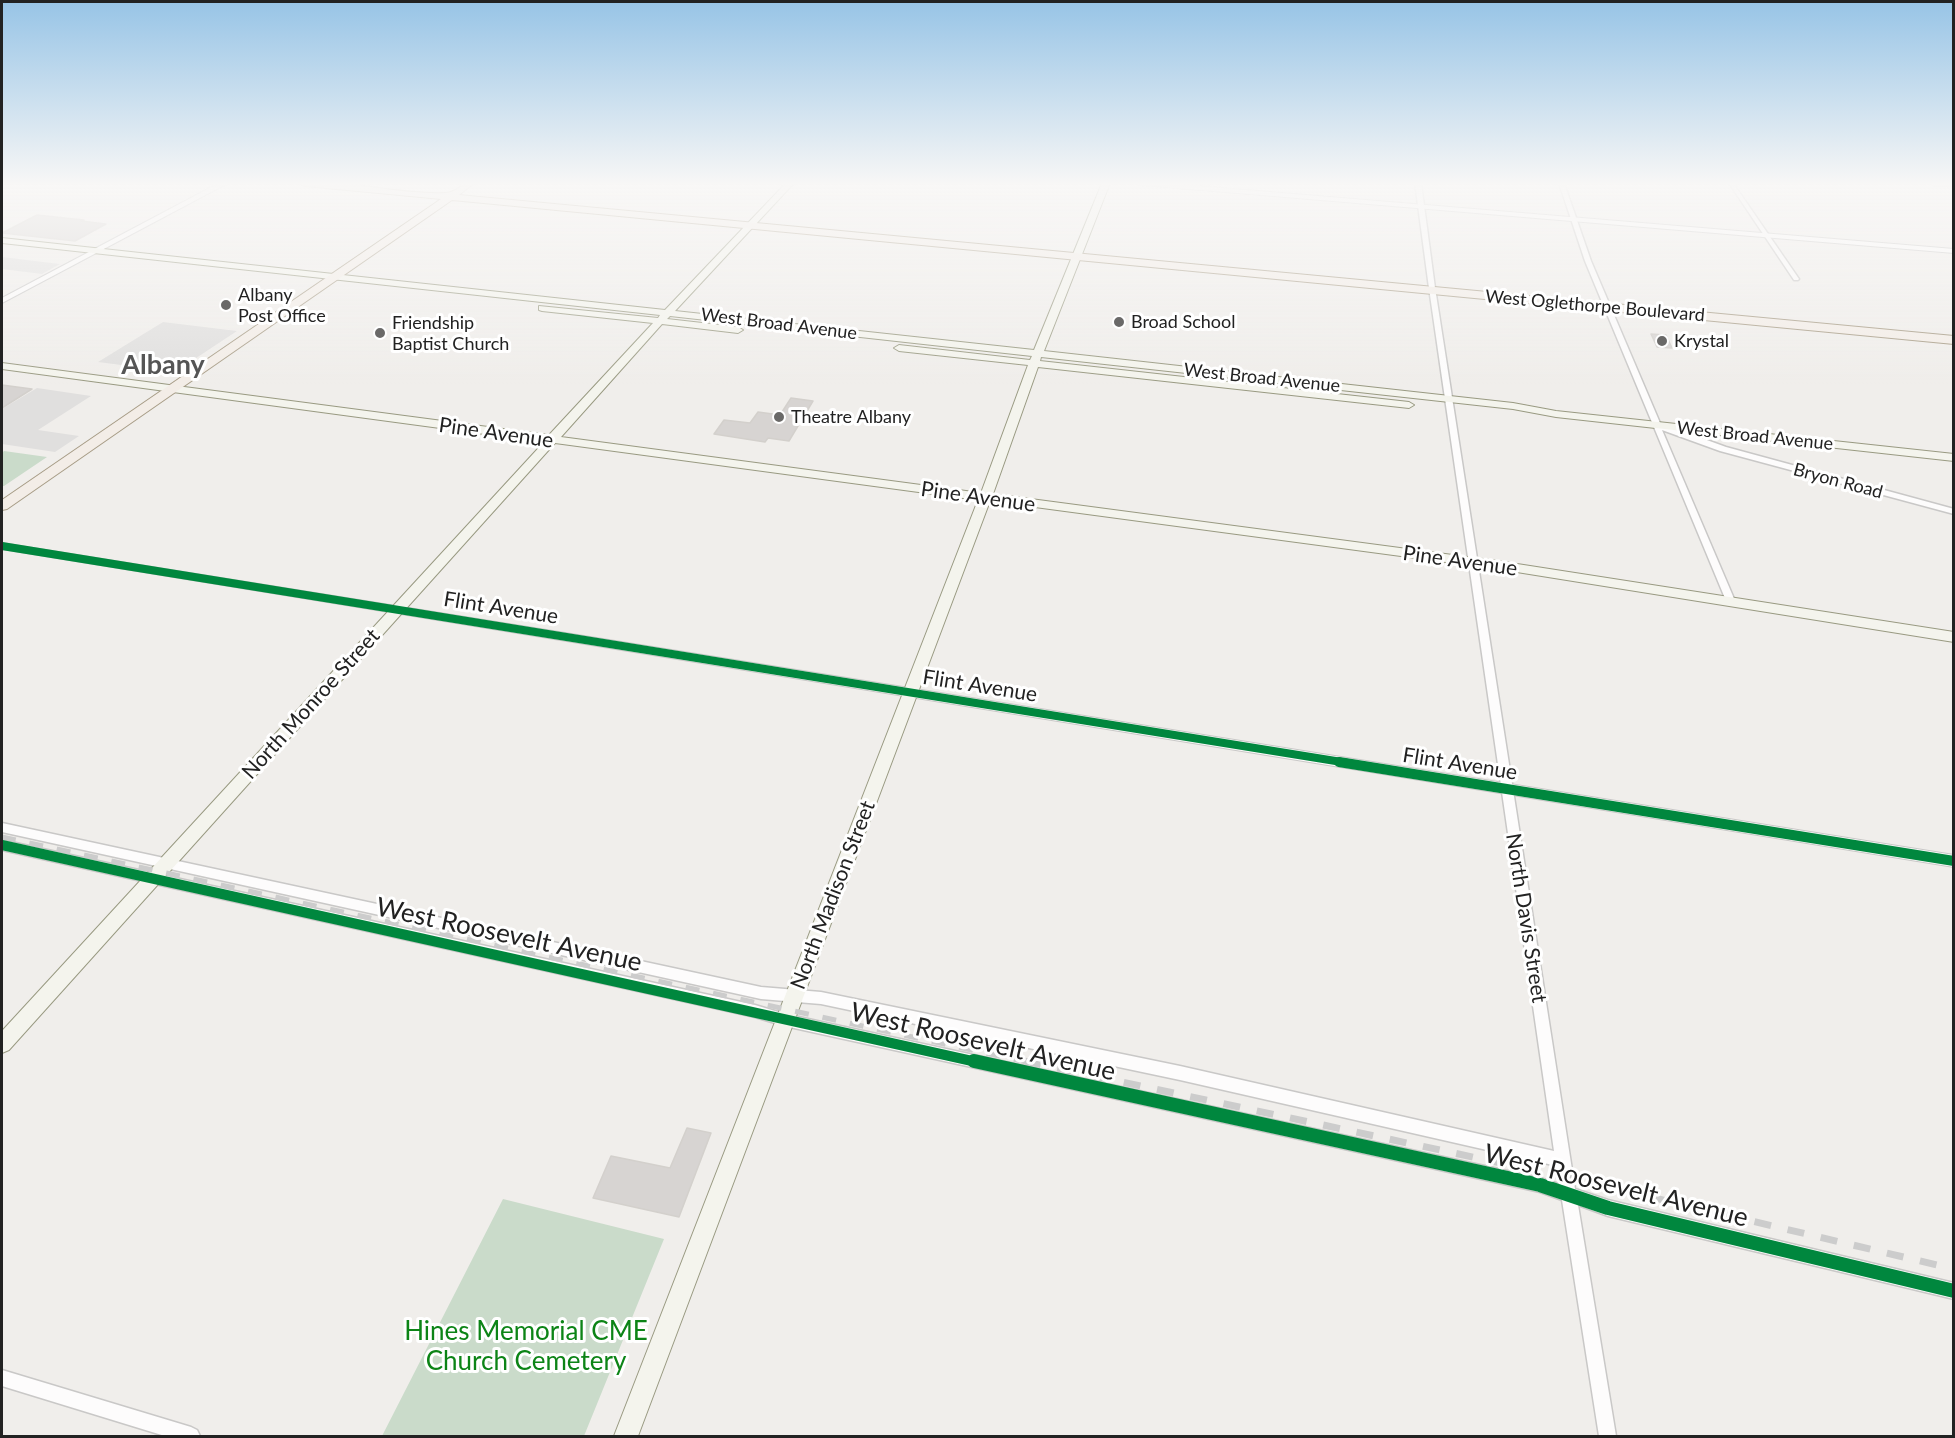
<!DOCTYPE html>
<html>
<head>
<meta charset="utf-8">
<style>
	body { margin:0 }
	#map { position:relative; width:1955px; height:1438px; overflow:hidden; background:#f0eeeb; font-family:Lato,sans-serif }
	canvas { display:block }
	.frame { position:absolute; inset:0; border:3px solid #222; pointer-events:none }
</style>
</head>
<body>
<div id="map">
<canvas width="1955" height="1438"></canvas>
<div class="frame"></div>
</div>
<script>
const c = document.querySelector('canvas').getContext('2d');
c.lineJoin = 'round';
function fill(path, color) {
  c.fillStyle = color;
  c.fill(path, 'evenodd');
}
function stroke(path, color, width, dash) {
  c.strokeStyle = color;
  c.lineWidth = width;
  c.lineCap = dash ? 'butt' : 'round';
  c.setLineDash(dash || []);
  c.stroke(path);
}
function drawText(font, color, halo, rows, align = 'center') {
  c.font = font + ' Lato,sans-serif';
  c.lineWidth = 6;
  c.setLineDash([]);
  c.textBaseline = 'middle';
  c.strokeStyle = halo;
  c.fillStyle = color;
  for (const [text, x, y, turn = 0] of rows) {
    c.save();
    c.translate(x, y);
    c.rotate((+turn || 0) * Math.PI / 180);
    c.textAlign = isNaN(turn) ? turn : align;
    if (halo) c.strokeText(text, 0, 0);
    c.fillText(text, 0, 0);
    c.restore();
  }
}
fill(new Path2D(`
	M4,451l43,6 -43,29h-2v-33z
	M503,1199l161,40 -80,197h-202z`), '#cadbca');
fill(new Path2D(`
	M2,257l58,7 -18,10 -40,-5z
	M163,322l74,9 -62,41 -77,-10z
	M37,388l54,8 -53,34 41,6 -24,16 -53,-8v-35z`), '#e0dfde');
const building = new Path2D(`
	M37,215l47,5 -3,1 25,3 -31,17 -73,-8z
	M1651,334l15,1 6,13 -15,-1z
	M2,385l30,4 -30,19z
	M791,398l22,3 -24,40 -21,-3 -3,4 -51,-8 10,-14 26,3 8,-11 22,3z
	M687,1128l24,5 -32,84 -86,-19 18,-42 59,12z`);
fill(building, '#d7d4d2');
stroke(building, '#d3d0cc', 1.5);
const minor = new Path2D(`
	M1415,183h6l14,105 140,901 33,11 346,83v16l-346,-83 -30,-11 38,231h-17l-37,-236 -22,-8 -755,-166 -30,-9 -753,-167v-10l753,165 30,9 755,164 19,6 -2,-18 -377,-86 -359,-76 -60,-5 -759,-167v-9l759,164 60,5 359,74 374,85 -125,-863z
	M1559,183h5l27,78 69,162 66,24 228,62v5l-234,-63 -58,-21 73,171 -5,3 -3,-1 -142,-342z
	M1729,183h4l66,96 -1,1h-4z
	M1932,183h22v3l-20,-1z
	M2,1370l189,57 6,3 3,6h-35l-163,-50z`);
const tertiary = new Path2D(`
	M219,183h9l-226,120v-5z
	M1137,183h25l792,66v4l-813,-68z
	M2,543l1952,312v12l-1952,-318z`);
const secondary = new Path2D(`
	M786,183h8l-119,128 359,39 68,-167h8l-66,168 469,52 43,8 398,43v7l-398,-44 -43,-8 -472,-52 -1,4 369,41 5,3 -5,3 -371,-41 -45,127 505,67 456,71v10l-456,-73 -508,-68 -352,935h-24l364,-936 -423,-57 -546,607 -7,3v-22l542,-589 -542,-73v-6l547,72 104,-112 -111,-12 -3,-1v-4l119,12 2,-3 -658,-72v-5l663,72zM670,316l362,40 -2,4 -131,-15 -5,3 5,3 129,14 -47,128 -420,-56 101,-113 76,9 5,-3 -5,-3 -71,-8z`);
const primary = new Path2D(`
	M300,183c48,-4 97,12 145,10 11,0 16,-10 29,-10l-15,12 1495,141v8l-1502,-144 -445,309 -5,1v-10l439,-301 -136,-13z`);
stroke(minor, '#c9c8c7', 3);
stroke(tertiary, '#c9c8c7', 2);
stroke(secondary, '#999a82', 2);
stroke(primary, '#a79c86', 2);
fill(minor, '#fdfcfc');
fill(tertiary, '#fdfcfc');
fill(secondary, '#f4f4ed');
fill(primary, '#f3ede7');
stroke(new Path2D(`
	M2,837l1029,226`), '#ccc', 5, [14, 14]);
stroke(new Path2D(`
	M1024,1061l542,116 388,92`), '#ccc', 7, [17, 17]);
stroke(new Path2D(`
	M2,546l1346,217`), '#00873e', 8);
stroke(new Path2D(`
	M1339,762l615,99
	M2,845l979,218`), '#00873e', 10);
stroke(new Path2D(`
	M974,1061l566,124 68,23 346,83`), '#00873e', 14);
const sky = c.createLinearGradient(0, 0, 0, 384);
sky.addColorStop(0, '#97c4e6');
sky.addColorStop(0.48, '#f8f7f6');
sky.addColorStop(1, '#f8f7f600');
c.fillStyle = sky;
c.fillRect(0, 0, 1955, 384);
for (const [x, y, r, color] of [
	[226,305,6,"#6a6968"],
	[1119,322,6,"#6a6968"],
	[380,333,6,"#6a6968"],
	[1662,341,6,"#6a6968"],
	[779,417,6,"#6a6968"]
]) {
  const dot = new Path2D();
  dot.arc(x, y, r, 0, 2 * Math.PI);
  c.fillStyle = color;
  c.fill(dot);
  stroke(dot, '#fff', 2);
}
drawText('18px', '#222', '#fff', [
	["Albany",238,295],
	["Post Office",238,316],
	["Broad School",1131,322],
	["Friendship",392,323],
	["Baptist Church",392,344],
	["Krystal",1674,341],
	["Theatre Albany",791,417]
], 'left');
drawText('18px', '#222', '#fff', [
	["West Oglethorpe Boulevard",1595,306,5],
	["West Broad Avenue",779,324,7],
	["West Broad Avenue",1262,378,6],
	["West Broad Avenue",1755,436,6],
	["Bryon Road",1838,481,15]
]);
drawText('21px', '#222', '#fff', [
	["Pine Avenue",496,433,8],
	["Pine Avenue",978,497,8],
	["Pine Avenue",1460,561,8],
	["Flint Avenue",501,608,9],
	["Flint Avenue",980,686,9],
	["North Monroe Street",311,704,-48],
	["Flint Avenue",1460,764,9],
	["North Madison Street",833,895,-69],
	["North Davis Street",1526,918,81]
]);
drawText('26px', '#222', '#fff', [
	["West Roosevelt Avenue",509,935,12],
	["West Roosevelt Avenue",983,1042,13],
	["West Roosevelt Avenue",1616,1186,14]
]);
drawText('26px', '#0c8416', '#fff', [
	["Hines Memorial CME",526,1332],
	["Church Cemetery",526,1362]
]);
drawText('bold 27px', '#555', '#fff', [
	["Albany",163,365]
]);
</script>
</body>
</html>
